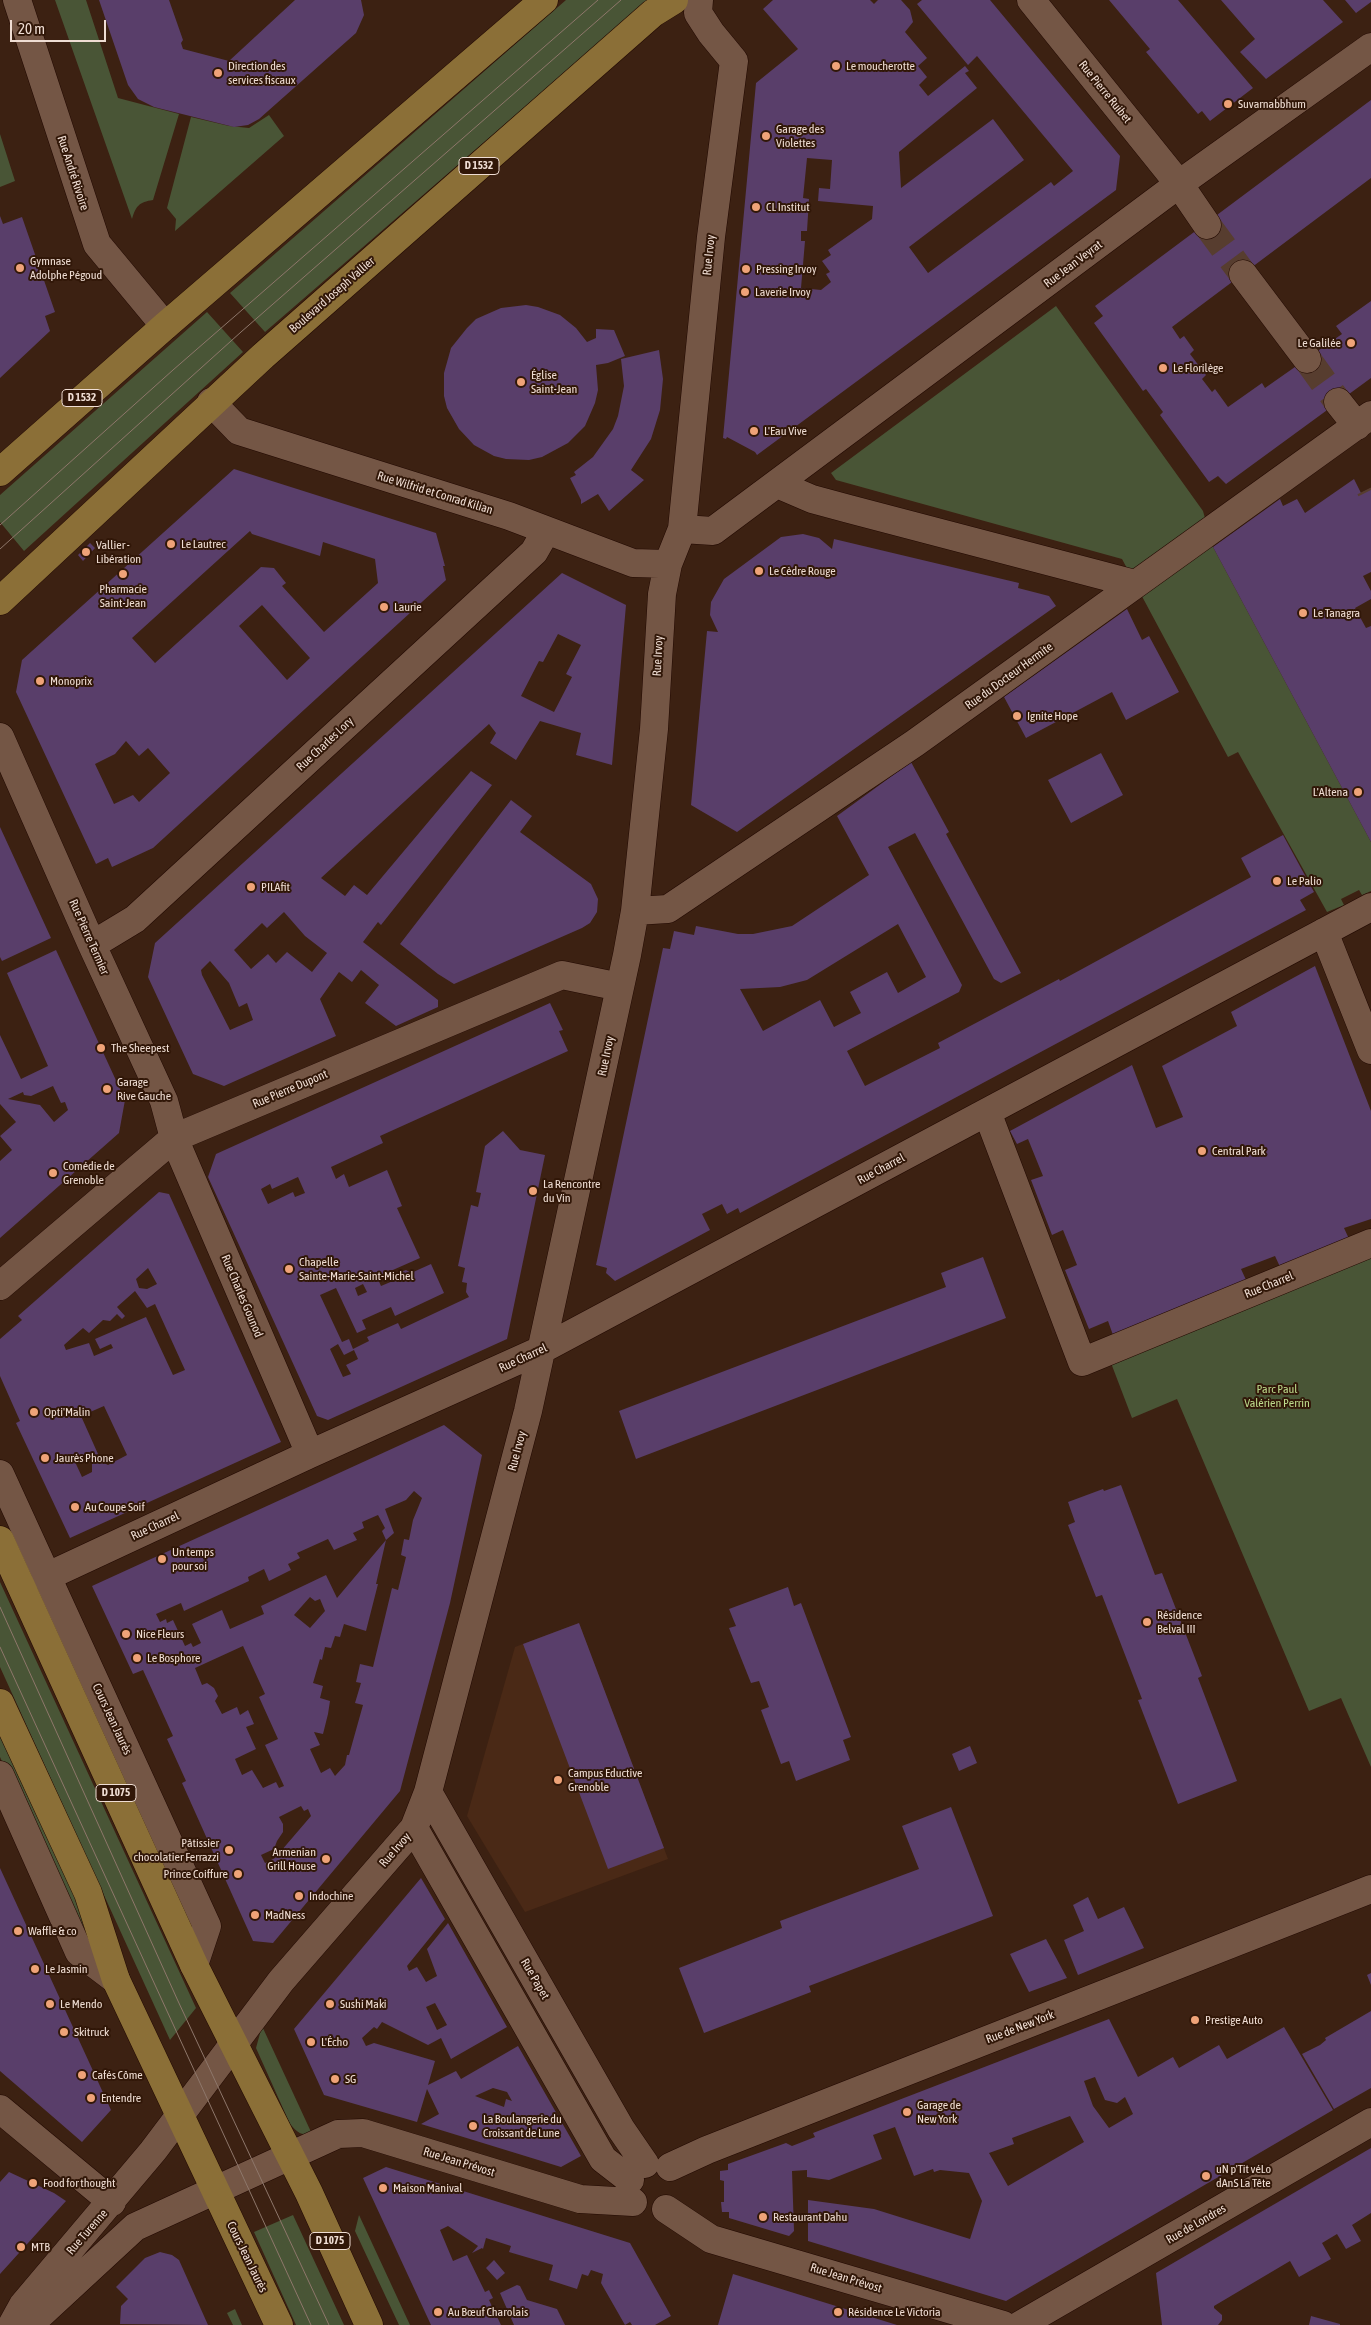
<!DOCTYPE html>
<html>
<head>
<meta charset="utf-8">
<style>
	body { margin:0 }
	#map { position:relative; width:1371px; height:2325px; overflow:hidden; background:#3c2112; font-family:"Asap Condensed",sans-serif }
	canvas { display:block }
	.scale { position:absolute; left:10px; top:20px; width:96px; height:22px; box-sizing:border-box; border:2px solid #efddd3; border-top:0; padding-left:6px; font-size:15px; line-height:18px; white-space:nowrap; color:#efddd3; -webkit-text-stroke:4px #311708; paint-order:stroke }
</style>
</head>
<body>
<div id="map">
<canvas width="1371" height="2325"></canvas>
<div class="scale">20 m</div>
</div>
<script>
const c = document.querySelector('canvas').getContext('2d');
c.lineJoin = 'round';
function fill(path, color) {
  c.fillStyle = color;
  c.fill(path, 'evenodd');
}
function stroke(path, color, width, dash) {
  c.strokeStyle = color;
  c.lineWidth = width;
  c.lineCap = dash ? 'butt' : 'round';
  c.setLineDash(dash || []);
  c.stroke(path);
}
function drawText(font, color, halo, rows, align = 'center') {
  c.font = font + ' "Asap Condensed",sans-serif';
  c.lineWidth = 4;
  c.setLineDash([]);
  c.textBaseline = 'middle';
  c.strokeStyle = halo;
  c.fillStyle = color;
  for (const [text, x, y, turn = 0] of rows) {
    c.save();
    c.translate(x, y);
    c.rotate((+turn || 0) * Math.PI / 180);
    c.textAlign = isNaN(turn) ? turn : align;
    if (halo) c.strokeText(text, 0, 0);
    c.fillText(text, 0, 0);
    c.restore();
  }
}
fill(new Path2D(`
	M579,1623l89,236 -143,53 -58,-96 48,-169z`), '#4a2916');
fill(new Path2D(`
	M55,0h31l32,98 61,16 -26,86c-14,2 -17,6 -21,19z
	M566,0h82l-383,332 -35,-39z
	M269,115l15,21 -109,95 1,-12 -9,-11 24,-91 38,9 20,2z
	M0,134l15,47 -15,6z
	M1056,306l147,205 10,36 158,295v49l-9,4 -3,-5 -18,9 3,6 -17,7 -89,-160 -10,5 -106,-198 -286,-79 -5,-7z
	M207,312l36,40 -219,199 -24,-29v-27z
	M1371,1255v512l-30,-69 -32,13 -132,-312 -45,19 -21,-55z
	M0,1582l196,426 -26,32 -170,-373z
	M0,1730l84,186 4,25 -13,-20 -75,-164z
	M262,2026l50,108c-11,2 -15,-2 -22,-10l-34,-76z
	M293,2215l51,110h-48l-42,-93z
	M359,2215l51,110h-11l-44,-94z
	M235,2309l7,16h-9l-6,-12z`), '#495536');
fill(new Path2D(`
	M99,0h70l14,40 -2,3 2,6 46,12 66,-61h66l3,15 -8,18 -97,86 -11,6 -14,2 -80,-20 -16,-8 -10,-14z
	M773,0h97l4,4 4,-4h23l9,10 3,12 -8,10 22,26 -9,8 9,11 -8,8 9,11 37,-30 4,5 -4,2 12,15 -78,64 2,36 92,-69 31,41 -115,87 19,26 123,-91 3,4 19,-15 -96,-115 -9,9 -51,-61 5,-4h68l130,156 -4,34 -359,265 -2,-3 -28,-15 -1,2 -3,-1 33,-355 42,-34 -35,-40zM807,158l25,2 -2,29 -11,-1 -1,13 55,5 -1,13 -44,31 3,5 -9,6 8,11 -4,2 5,8 -10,8 -20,-2 4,-47h-4v-10h6l2,-32 -6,-1z
	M1109,0h69l75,88 -43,33 -8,-10 -4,3 -52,-62 4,-3z
	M1221,0h102l20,22 -77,57 -26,-27 15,-13z
	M1345,0h26v2l-15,11z
	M1371,100v78l-199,149 8,12 4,-3 10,14 -4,4 16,21 -4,4 10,13 3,-3 13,18 34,-24 3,5 77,-54 -6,-8 35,-25v77l-145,106 -8,-8 -9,6 -49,-67 3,-3 -17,-23 -3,2 -49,-68 9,-7 -8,-10z
	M0,216l3,8 19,-7 33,95 -10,4 5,15 -50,47z
	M526,305l12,2 22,8 16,13 11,14 9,-4v-9l18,1 11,26 -17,7 -12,2 2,25 -3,13 -10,23 -17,17 -26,14 -13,3 -23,-1 -12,-3 -20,-11 -15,-16 -12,-21 -3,-12v-23l7,-25 16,-20 9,-9 25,-11z
	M659,350l4,29 -3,31 -9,29 -20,31 13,10 -35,31 -11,-17 -17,10v-4l-11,-22 6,-3 -2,-3 19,-15 20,-28 5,-13 6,-30 -3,-27z
	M234,469l202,64 9,33h-2l3,14 -293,268 -41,19 -4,-9 -12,6 -80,-172 6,-32zM250,531l2,3 68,22 3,-14 52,17 3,24 -54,49 -42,-46 4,-3 -12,-15 -13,-1 -106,96 -23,-25zM262,605l48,53 -23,22 -48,-54zM126,741l13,15 9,-8 22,25 -31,29 -6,-7 -19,9 -19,-40 20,-10z
	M1354,479l7,14 10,-5v84l-8,4 8,15v8l-16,9 11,20 5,-2v216l-158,-295 67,-48 3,7 14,-7 8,14z
	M803,534l16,4 13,11 2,-10 185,44 -1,5 31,8 7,10 -319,226 -46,-27 16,-174 11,1 -8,-17 1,-13 13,-23 57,-42z
	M90,543l5,5 -12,13 -5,-6z
	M562,573l64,32 -14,160 -36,-10 5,-22 -41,-12 -24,39 -26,-17 6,-10 -7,-9 -168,154 24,18 9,-11 13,10 104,-124 21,14 -111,140 -3,-3 -15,20 75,58v7l-42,19 -31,-23 14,-18 -18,-15 -9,12 -13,-10 -19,27 16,37 -112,50 -31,-12 -45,-97 7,-34zM558,634l23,11 -15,29 6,3 -18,35 -33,-16 18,-35 4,1zM284,912l21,24 22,17 -15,19 -25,-20 -11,11 -8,-9 -17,15 -17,-19 28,-27 5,5zM210,961l19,22 10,24 8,-4 6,17 -23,10 -28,-55 -1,-5z
	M1127,609l15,31 7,-4 30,56 -53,28 -14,-28 -86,46 -22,-41z
	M1101,753l22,42 -52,28 -23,-43z
	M911,762l38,70 -3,2 75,139 -20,10 -7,-4 -79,-146 -27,14 74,138 -3,7 -112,59 18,35 75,-38 -2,-5 121,-64 1,2 191,-104 -10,-19 42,-23 31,57 -14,8 6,10 -566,303 -2,-5 -11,6 -5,-10 -20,10 8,16 -95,51 -9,-8 1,-5 -11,-3 67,-317 7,1 4,-18 20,4 2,-9 42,8h15l39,-8 77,-51 -32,-59zM898,924l28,53 -28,16 -11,-21 -37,20 11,21 -27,14 -14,-27 -57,31 -23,-42 40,-2 27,-7z
	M511,800l21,16 -12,16 71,52 7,15 -1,13 -7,11 -8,5 -128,56 -16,-10 -38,-30z
	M0,827l51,111 -49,23 -2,-4z
	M56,950l69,150 -6,33 -119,105v-77l12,-11 -12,-14 16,-14 -16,-18v-69l21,44 27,-13 -41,-93zM53,1086l8,17 4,-1 3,8 -14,12 -14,-17 -32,-6 15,-7 1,3 7,1z
	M1315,966l56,145v108l-27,9 6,13 -69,28 -6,-13 -34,13 6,13 -134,53 -5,-14 -19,8 -24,-59 12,-5 -14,-35 -11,5 -21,-55 12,-4 -15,-37 -11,5 -7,-13 122,-66 24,63 27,-11 -21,-51 75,-40 -6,-14z
	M550,1003l13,27 -4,1 9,20 -188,85 3,7 -52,24 5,12 8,-5 5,13 38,-17 15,36 -5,2 23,50 -43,19 4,9 19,-8 1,-6 5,-2 5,3 20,-9 13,29 -49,23 -4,-9 -29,13 4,9 -9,4 -21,-45 -16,7 22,47 7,-3 4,10 16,-8 -2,-4 31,-14 3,6 68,-32 -3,-5 1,-9 -5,-1 3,-14 -7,-2 13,-61 7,2 3,-14 -5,-1 9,-46 18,-15 17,19 25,5 -38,184 -179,81 -11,-4 -109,-239 8,-23zM298,1177l7,16 -10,4 -2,-5 -25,12 -7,-15 9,-5 2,5zM363,1284l4,8 -9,4 -3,-8zM338,1344l6,11 10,-5 4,9 -12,6 5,9 -8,3 -13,-28z
	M159,1192l10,2 112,248 -211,96 -54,-115 4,-2 -20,-45v-37l22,-19 -4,-4zM148,1268l9,16 -10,5 -8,-1 -3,-9zM135,1291l12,17 8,-4 30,66 -12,5 -27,-58 -51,22 5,10 11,-5 2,4 -19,8 -5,-13 -23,7 -2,-5 19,-17 6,5 14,-13 7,1 7,-7 5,5 3,-3 -8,-9zM104,1406l23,49 -19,10 -10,-5 -6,4v8l-10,5 -6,-13 22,-10 -17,-38z
	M983,1257l23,61 -370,141 -17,-48 327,-124 -5,-14z
	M444,1425l38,30 -32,148 -50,188 -127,152 -20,-2 -71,-158 4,-2 -19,-42 6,-3 -30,-66 -10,4 -41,-88zM414,1491l8,7 -9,22 -4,20 -5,-1 -3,16 5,2 -8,33 -6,-2 -19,79 -13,-3 -4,18 5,1 -6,20 8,2 -14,50h-2l-2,10 -10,11 -5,-8 -9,5 -11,-24 10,-4 -6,-13 9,2 5,-20 2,-13 -10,-3 3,-12 -10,-3 7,-24 2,1 3,-13 6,1 4,-12 5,1 4,-13 22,7 12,-47h-2l10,-44 -49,58 -11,-23 -65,31 3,8 -34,15 -8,-19 -30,14 9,19 -8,4 -2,-4 -6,3 -12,-26 -6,3 -1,-4 -6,3 -4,-8 25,-11 3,8 65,-30 -1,-4 16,-8 5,12 22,-11 -3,-6 12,-6 -3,-5 31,-14 6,11 23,-10 -4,-7 11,-5 -2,-6 16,-7 7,13 -3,3 4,9 8,-7 -9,-24 21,-9zM310,1597l5,4 5,-2 5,12 -15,17 -16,-13zM243,1646l22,48 -6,3 19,42 -13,6 19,41 -5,2 -3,-6 -13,6 -11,-18 -10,5 -7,-16 21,-10 -10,-22 8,-3 -6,-14 -8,5 -3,-8 -15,7 -7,-13 3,-5 -4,-8 -7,-5 -5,2 -7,-17zM301,1806l3,5 4,-2 3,7 -36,42 -10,5 -4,-8 13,-6 3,-8 6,-9v-8l-4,-7z
	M1121,1485l34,90 7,-2 40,103 -4,2 39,103 -59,23 -40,-104 4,-1 -40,-104 -6,2 -28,-72 7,-3 -7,-20 35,-13 1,2z
	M788,1587l6,19 7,-3 50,134 -8,3 7,20 -54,21 -7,-20 -8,3 -20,-54 8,-3 -10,-26 -8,2 -22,-55 7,-2 -7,-17z
	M579,1623l85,225 -56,21 -85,-225z
	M970,1746l7,17 -18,8 -7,-17z
	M951,1807l42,109 -184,70 2,6 -107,41 -25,-65 103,-40 -2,-7 139,-52 -17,-43z
	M0,1868l111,242 -29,32 -82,-71z
	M421,1878l24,41 -38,47 2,5 8,-4 9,15 11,-6 -10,-27 21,-26 59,104 -56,32 -10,-21 -13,7 -46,-23 -5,7 -3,-2 -12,11 4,8 8,-3 61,18 -7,24 28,-14 5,8 57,-33 63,110 -20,11 -140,-43 18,-10 -12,-25 -10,33 -93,-27 -30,-66zM435,2003l12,22 -10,5 -11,-23zM493,2088l14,4 5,9 -6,-2 -2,8 -29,-11z
	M1088,1897l10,22 26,-12 20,41 -66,27 -14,-35 20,-9 -11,-26z
	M1046,1939l21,39 -38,14 -19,-38z
	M1371,1973v12l-4,-10z
	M1371,2011v77l-37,21 -32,-55 18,-9 6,-5 -1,-2z
	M1109,2019l29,58 35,-20 6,11 40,-23 8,14 57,-32 49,83 -327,191 -198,-60v-41l66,9 96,30 12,-38 -13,-28 -29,-3 -6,2 -1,-3 -19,7 -19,-49 -22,8 9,24 -53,21 -22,-3v-7l-15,1 2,60 -5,5 -60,-18v-6h-7l-1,-10h3v-21l-4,-1v-9l8,-1v-6l58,-21 6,3 23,-9 -2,-4zM1095,2077l10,23 12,3 8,-6 8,17 -24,14 -16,-22 -9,-25zM1070,2116l14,26 -76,44 -19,-33 25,-9 -2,-6z
	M1371,2148v65l-19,12 9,16 -15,8 -9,-15 -15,9 9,16 -32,18 -9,-16 -76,45v2l8,7v5l-4,5h-56l-6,-52z
	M386,2167l244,76 41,73 -16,9h-23l-2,-3 -5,3 -24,-42 2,-9 -12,-4 -3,6 -6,-2 -5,15 -28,-9 4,-15 -44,-13 2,-6 -25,-8 -3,11 -1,-1 -10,5 6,-7 -30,-20 -8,4 13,31 14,-6 18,37 4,-2 4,8 -4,2 12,25h-70l-68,-147z
	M9,2172l45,21 12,8 -66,73v-92z
	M160,2252l12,3 7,5 29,65 -88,-1 1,-18 7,-7 -12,-12 29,-29z
	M494,2260l11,13 -8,7 -11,-12z
	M733,2274l164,51h-179z
	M517,2285l3,1 7,14 30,9 8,16h-51l-14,-32z
	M1311,2316l29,8v1h-31z`), '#593e6a');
stroke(new Path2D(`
	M1207,225l36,49
	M1307,359l31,43
	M1370,488l1,2`), '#573d2f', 28, [28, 14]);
const street = new Path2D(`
	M17,0l80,244 68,82
	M1031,0l148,184 28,41
	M1243,274l64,85
	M211,402l28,29 270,85 124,47 35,1
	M1338,402l19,24
	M777,484l35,15 37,10 286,75
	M682,529l31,2 466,-347 192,-137
	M0,737l92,208 72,156 10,37 136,316
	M635,911l33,-2 247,-166 456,-328
	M1324,932l47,118
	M92,945l43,-26 399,-367 12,-21
	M987,1112l95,250 289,-119
	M0,1286l174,-148 388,-163 58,12
	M0,1474l207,452 -13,39
	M46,1577l264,-123 231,-104 830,-443
	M0,1775l79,177 37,28
	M428,1792l193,337 24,35
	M414,1828l189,331 27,21
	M0,2109l112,93
	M670,2167l37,-17 664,-261
	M666,2209l45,30 292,86
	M12,2325l11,-20 130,-154 128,-170 133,-153 14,-36 100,-381 99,-456 8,-44 19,-182 8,-135 6,-30 14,-35 29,-292 23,-176 -23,-28 -13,-20 1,-13
	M29,2325l106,-98 203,-93 25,-1 217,66 53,3
	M1020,2325l351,-203`);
const primary = new Path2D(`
	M0,472l165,-146 379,-326
	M0,601l263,-245 390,-343 21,-13
	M0,1540l194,425 115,228 60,132
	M0,1703l88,190 28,87 163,345`);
stroke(street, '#220900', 29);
stroke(primary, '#220900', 29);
stroke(street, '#745645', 28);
stroke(primary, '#8b6f37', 28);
stroke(new Path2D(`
	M0,525l173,-155 425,-370
	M0,549l241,-217 380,-332
	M0,1607l178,394 151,324
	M0,1647l311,678`), '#8e776b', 1);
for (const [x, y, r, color] of [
	[836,66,5,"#efa378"],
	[218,73,5,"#efa378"],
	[1228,104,5,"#efa378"],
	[766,136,5,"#efa378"],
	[756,207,5,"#efa378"],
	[20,268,5,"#efa378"],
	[746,269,5,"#efa378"],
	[745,292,5,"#efa378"],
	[1351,343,5,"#efa378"],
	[1163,368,5,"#efa378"],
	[521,382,5,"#efa378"],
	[754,431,5,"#efa378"],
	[171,544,5,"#efa378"],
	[86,552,5,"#efa378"],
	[759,571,5,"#efa378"],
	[123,574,5,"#efa378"],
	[384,607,5,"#efa378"],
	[1303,613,5,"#efa378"],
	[40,681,5,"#efa378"],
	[1017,716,5,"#efa378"],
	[1358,792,5,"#efa378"],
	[1277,881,5,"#efa378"],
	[251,887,5,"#efa378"],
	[101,1048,5,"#efa378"],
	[107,1089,5,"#efa378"],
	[1202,1151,5,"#efa378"],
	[53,1173,5,"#efa378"],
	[533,1191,5,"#efa378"],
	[289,1269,5,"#efa378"],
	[34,1412,5,"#efa378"],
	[45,1458,5,"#efa378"],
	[75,1507,5,"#efa378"],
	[162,1559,5,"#efa378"],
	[1147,1622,5,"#efa378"],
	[126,1634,5,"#efa378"],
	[137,1658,5,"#efa378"],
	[558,1780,5,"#efa378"],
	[229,1850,5,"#efa378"],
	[326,1859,5,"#efa378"],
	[238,1874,5,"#efa378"],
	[299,1896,5,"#efa378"],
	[255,1915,5,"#efa378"],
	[18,1931,5,"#efa378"],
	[35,1969,5,"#efa378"],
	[50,2004,5,"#efa378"],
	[330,2004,5,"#efa378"],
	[1195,2020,5,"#efa378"],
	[64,2032,5,"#efa378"],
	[311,2042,5,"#efa378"],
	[82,2075,5,"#efa378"],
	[335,2079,5,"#efa378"],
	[91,2098,5,"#efa378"],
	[907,2112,5,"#efa378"],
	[473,2126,5,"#efa378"],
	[1206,2176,5,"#efa378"],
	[33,2183,5,"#efa378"],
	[383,2188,5,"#efa378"],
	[763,2217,5,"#efa378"],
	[21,2247,5,"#efa378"],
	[438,2312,5,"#efa378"],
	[838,2312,5,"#efa378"]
]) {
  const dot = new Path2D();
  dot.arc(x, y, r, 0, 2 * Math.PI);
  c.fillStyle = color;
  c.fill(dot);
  stroke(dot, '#311708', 2);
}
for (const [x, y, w] of [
	[479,166,40],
	[82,398,40],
	[116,1793,40],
	[330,2241,40]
]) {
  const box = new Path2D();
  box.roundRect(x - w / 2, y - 8.5, w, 17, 4);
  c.fillStyle = '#311708';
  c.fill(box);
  stroke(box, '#efddd3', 1);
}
drawText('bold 11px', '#efddd3', null, [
	["D 1532",479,166],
	["D 1532",82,398],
	["D 1075",116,1793],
	["D 1075",330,2241]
]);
drawText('12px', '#efddd3', '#311708', [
	["Direction des",228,66],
	["services fiscaux",228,80],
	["Le moucherotte",846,66],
	["Suvarnabbhum",1238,104],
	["Garage des",776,129],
	["Violettes",776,143],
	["CL Institut",766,207],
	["Gymnase",30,261],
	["Adolphe Pégoud",30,275],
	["Pressing Irvoy",756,269],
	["Laverie Irvoy",755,292],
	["Le Galilée",1341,343,"right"],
	["Le Florilège",1173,368],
	["Église",531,375],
	["Saint-Jean",531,389],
	["L'Eau Vive",764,431],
	["Le Lautrec",181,544],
	["Vallier -",96,545],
	["Libération",96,559],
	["Le Cèdre Rouge",769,571],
	["Pharmacie",123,589,"center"],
	["Saint-Jean",123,603,"center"],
	["Laurie",394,607],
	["Le Tanagra",1313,613],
	["Monoprix",50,681],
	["Ignite Hope",1027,716],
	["L'Altena",1348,792,"right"],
	["Le Palio",1287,881],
	["PILAfit",261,887],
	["The Sheepest",111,1048],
	["Garage",117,1082],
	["Rive Gauche",117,1096],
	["Central Park",1212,1151],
	["Comédie de",63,1166],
	["Grenoble",63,1180],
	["La Rencontre",543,1184],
	["du Vin",543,1198],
	["Chapelle",299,1262],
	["Sainte-Marie-Saint-Michel",299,1276],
	["Opti'Malin",44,1412],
	["Jaurès Phone",55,1458],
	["Au Coupe Soif",85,1507],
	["Un temps",172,1552],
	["pour soi",172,1566],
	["Résidence",1157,1615],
	["Belval III",1157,1629],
	["Nice Fleurs",136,1634],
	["Le Bosphore",147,1658],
	["Campus Eductive",568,1773],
	["Grenoble",568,1787],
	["Pâtissier",219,1843,"right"],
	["chocolatier Ferrazzi",219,1857,"right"],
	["Armenian",316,1852,"right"],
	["Grill House",316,1866,"right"],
	["Prince Coiffure",228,1874,"right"],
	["Indochine",309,1896],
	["MadNess",265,1915],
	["Waffle & co",28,1931],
	["Le Jasmin",45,1969],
	["Le Mendo",60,2004],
	["Sushi Maki",340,2004],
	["Prestige Auto",1205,2020],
	["Skitruck",74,2032],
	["L'Écho",321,2042],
	["Cafés Côme",92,2075],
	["SG",345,2079],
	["Entendre",101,2098],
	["Garage de",917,2105],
	["New York",917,2119],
	["La Boulangerie du",483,2119],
	["Croissant de Lune",483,2133],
	["uN p'Tit véLo",1216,2169],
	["dAnS La Tête",1216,2183],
	["Food for thought",43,2183],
	["Maison Manival",393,2188],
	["Restaurant Dahu",773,2217],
	["MTB",31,2247],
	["Au Bœuf Charolais",448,2312],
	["Résidence Le Victoria",848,2312]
], 'left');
drawText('12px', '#efddd3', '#311708', [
	["Rue Pierre Ruibet",1105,92,51],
	["Rue André Rivoire",73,173,72],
	["Rue Irvoy",709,255,-84],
	["Rue Jean Veyrat",1073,264,-37],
	["Boulevard Joseph Vallier",332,295,-41],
	["Rue Wilfrid et Conrad Kilian",435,493,17],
	["Rue Irvoy",658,656,-87],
	["Rue du Docteur Hermite",1009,676,-36],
	["Rue Charles Lory",325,744,-43],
	["Rue Pierre Termier",89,937,66],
	["Rue Irvoy",606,1056,-78],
	["Rue Pierre Dupont",290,1089,-23],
	["Rue Charrel",881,1169,-28],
	["Rue Charrel",1269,1285,-22],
	["Rue Charles Gounod",242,1296,67],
	["Rue Charrel",523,1358,-25],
	["Rue Irvoy",517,1451,-75],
	["Rue Charrel",155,1526,-25],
	["Cours Jean Jaurès",112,1719,65],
	["Rue Irvoy",395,1850,-49],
	["Rue Papet",535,1979,60],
	["Rue de New York",1020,2027,-21],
	["Rue Jean Prévost",459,2162,17],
	["Rue de Londres",1196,2224,-30],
	["Rue Turenne",87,2232,-49],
	["Cours Jean Jaurès",247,2257,64],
	["Rue Jean Prévost",846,2278,17]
]);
drawText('12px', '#bddb8c', '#311708', [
	["Parc Paul",1277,1389],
	["Valérien Perrin",1277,1403]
]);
</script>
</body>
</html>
